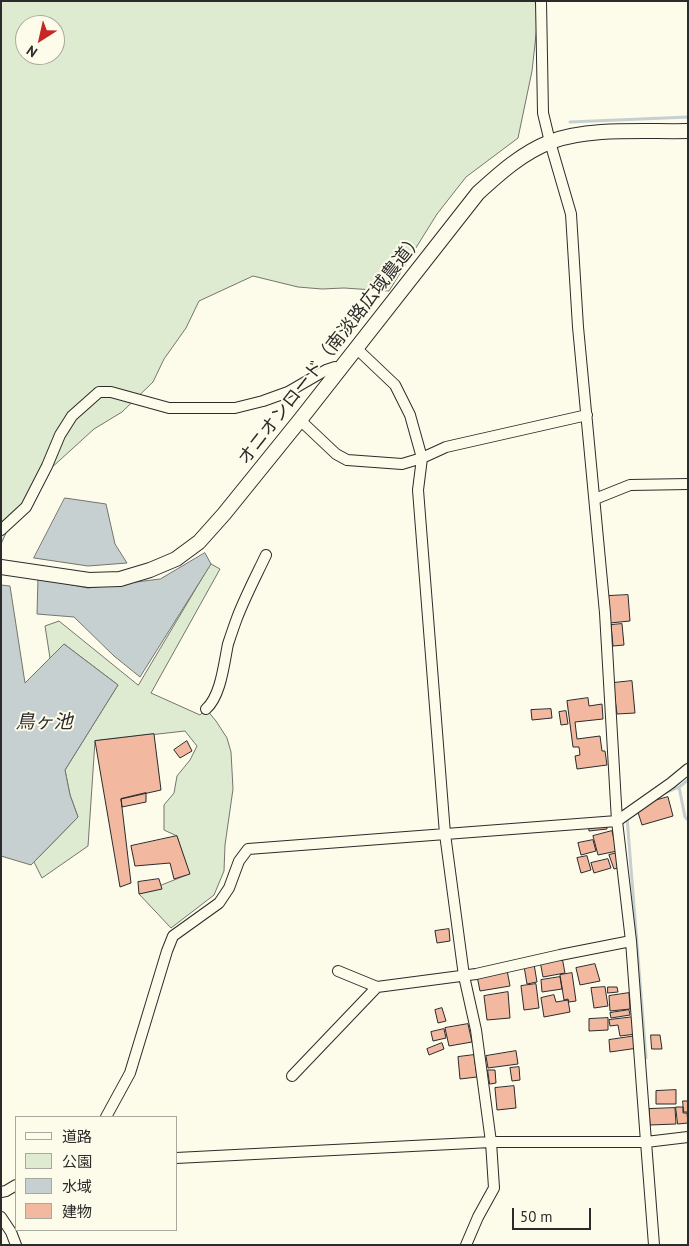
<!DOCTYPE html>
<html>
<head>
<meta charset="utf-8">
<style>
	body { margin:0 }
	#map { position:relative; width:689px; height:1246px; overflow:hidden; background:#fdfbea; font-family:"PT Sans","Noto Sans JP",sans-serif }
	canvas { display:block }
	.frame { position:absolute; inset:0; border:2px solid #2b2b2b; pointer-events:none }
	.legend { position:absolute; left:15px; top:1116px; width:162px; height:115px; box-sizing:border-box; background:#fdfbea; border:1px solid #a9a89e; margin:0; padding:6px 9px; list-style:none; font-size:15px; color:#2b2b2b }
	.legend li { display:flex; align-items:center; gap:10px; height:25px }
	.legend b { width:25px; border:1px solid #a9a89e }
	.north { position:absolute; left:15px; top:15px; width:50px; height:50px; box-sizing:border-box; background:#fdfbea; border:1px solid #a9a89e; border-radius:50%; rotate:215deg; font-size:14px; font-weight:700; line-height:20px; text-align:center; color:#2b2b2b }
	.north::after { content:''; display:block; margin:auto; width:18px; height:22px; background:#c62828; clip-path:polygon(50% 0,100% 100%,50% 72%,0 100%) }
	.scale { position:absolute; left:512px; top:1208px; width:79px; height:22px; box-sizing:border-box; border:2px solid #2b2b2b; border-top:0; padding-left:6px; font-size:15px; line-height:18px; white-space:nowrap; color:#2b2b2b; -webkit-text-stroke:4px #fdfbea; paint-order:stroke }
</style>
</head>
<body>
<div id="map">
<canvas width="689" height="1246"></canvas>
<div class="frame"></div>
<ul class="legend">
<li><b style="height:6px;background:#fdfbea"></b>道路</li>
<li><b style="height:14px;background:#deebd1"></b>公園</li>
<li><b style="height:14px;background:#c7d0d0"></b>水域</li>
<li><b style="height:14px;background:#f2b8a0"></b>建物</li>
</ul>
<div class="north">N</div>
<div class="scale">50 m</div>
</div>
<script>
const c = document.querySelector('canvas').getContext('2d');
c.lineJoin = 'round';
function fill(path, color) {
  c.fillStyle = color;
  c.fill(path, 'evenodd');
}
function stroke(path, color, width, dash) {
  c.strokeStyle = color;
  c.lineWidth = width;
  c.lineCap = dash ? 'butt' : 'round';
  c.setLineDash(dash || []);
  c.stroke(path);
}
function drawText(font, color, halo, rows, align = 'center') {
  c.font = font + ' "PT Sans","Noto Sans JP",sans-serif';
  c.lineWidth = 4;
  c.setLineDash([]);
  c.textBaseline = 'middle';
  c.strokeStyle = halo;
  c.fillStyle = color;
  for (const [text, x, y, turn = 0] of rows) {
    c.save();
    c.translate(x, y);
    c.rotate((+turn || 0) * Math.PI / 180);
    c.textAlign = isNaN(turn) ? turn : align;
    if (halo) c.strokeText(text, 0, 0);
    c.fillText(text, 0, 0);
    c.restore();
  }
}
const green = new Path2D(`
	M1,1h534l3,16 -6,54 -14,67 -52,39 -29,37 -48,77 -45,-3 -22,1 -24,-2 -45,-11 -54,25 -13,27 -22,31 -11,23 -31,30 -28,17 -45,41 -22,26 -21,37 -5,11zM25,25h30v30h-30z
	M211,564l9,5 -69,124 49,22 6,-6 10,12 11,17 4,14 2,37 -8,56 -1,26 -10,24 -43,33 -32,-34 50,-20 -12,-38 -13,-6v-25l10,-12 3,-17 13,-16 7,-14 -12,-15 -90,10 -7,105 -46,32 -8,-16 44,-45 -8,-22 -5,-25 53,-85 -54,-41 -14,14 -5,-32 14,-5 79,64z`);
fill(green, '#deebd1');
stroke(green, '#74746e', 1);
const water = new Path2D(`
	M65,498l41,6 9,40 12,19 -39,3 -54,-8z
	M205,553l6,11 -71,113 -26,-21 -40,-39 -37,-3 1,-36 50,10 72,-9z
	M1,585l9,1 15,97 39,-39 54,41 -53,85 5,25 8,22 -47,48 -30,-9z`);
fill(water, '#c7d0d0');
stroke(water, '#74746e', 1);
stroke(new Path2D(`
	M570,122l118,-5
	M679,787l6,30 3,3
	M663,794l16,-7 9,-7
	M627,817l19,241`), '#c7d0d0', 3);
const building = new Path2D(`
	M628,595l2,26 -20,2 -2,-27z
	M622,624l2,21 -11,1 -2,-21z
	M632,681l3,32 -18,1 -4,-31z
	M588,698l1,8 13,-2 1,15 -28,3 2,17 23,-3 2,15h3l2,14 -30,4 -2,-13 5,-1 -1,-8h-6l-6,-46z
	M551,709l1,9 -20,2 -1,-10z
	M566,711l2,13 -7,1 -2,-13z
	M154,734l7,56 -40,9 10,84 -11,4 -25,-146z
	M187,741l5,10 -12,7 -6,-8z
	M146,793v9l-24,5 -1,-8z
	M668,797l5,19 -31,9 -6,-19z
	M606,818l1,11 -18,2 -1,-11z
	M612,831l5,20 -19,4 -5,-19z
	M177,836l13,38 -16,5 -4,-16 -35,3 -4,-20z
	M593,840l3,11 -15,4 -3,-12z
	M617,853l5,14 -8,2 -5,-14z
	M587,856l4,14 -10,3 -4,-15z
	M608,859l3,9 -17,5 -3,-10z
	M159,879l3,10 -23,5 -1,-12z
	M449,929l1,12 -13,2 -2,-12z
	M562,957l3,16 -22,4 -3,-16z
	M534,964l3,18 -10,2 -3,-18z
	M595,964l5,17 -20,4 -4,-17z
	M507,970l3,16 -30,5 -3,-15z
	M572,973l4,28 -7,1 -1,-3 -4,1 -4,-25z
	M560,977l2,12 -20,3 -1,-12z
	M536,984l3,24 -15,2 -3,-24z
	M605,987l3,19 -14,2 -3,-20z
	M608,987h9l1,5 -10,1z
	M508,992l2,26 -23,2 -3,-24z
	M629,993l1,16 -20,2 -1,-15z
	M554,995l2,7 12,-2 2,12 -26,5 -3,-19z
	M442,1008l4,13 -8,2 -3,-13z
	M629,1010l1,5 -19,3 -1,-5z
	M634,1017l2,17 -16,2 -2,-11 -8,1 -1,-6z
	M608,1018v12l-19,1v-12z
	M468,1024l4,18 -23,4 -4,-18z
	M444,1029l2,9 -13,3 -2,-9z
	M651,1035h9l2,14h-10z
	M636,1036l2,12 -28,4 -1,-12z
	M442,1043l2,6 -15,6 -2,-6z
	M516,1051l2,13 -30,4 -2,-12z
	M474,1055l3,22 -17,2 -2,-22z
	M519,1067l1,13 -8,1 -2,-13z
	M488,1070h7l1,13 -6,1z
	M514,1086l2,22 -19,2 -2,-22z
	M676,1090v14h-20v-13z
	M683,1101h5v11h-4z
	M676,1107h7v6h4l1,10 -10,1z
	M675,1108l1,16 -26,1 -1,-16z`);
fill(building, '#f2b8a0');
stroke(building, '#2b2b2b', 1);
const street = new Path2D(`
	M541,1l2,112 7,29 21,72 7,113 27,286 12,208 14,120 15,201 8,103
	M356,348l39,37 15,30 12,43 -4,32 27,344 19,142 12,54 15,112 3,46 -16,29 -12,28
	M300,420l36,34 11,6 55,4 20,-6 24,-11 141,-32
	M595,499l35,-14 58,-1
	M1,530l25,-23 21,-41 13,-31 12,-19 27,-24h12l58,16h66l28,-7 25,-9 38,-22 9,-3 4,3
	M206,709c15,-13 18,-46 22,-65 3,-9 6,-18 9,-26 8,-21 19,-42 29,-63
	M338,971l39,16 99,-13 84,-19 71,-14
	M292,1076l85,-89
	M106,1117l24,-44 37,-122 6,-15 46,-33 10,-15 10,-27 9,-12 369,-28 54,-38 17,-14
	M176,1158l315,-16h155l42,-5
	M1,1192l5,-1 10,-6
	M1,1217l10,15 5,13`);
const secondary = new Path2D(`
	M1,567l88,13 31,-1 30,-9 26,-11 23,-17 25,-28 76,-94 178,-227c22,-20 44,-40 72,-51 39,-15 96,-10 138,-11`);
stroke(street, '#2b2b2b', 12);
stroke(secondary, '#2b2b2b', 16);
stroke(street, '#fdfbea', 10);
stroke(secondary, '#fdfbea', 14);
drawText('18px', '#2b2b2b', '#fdfbea', [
	["オニオンロード（南淡路広域農道）",331,349,-52]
]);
drawText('italic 19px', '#2b2b2b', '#fdfbea', [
	["鳥ヶ池",44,723]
]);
</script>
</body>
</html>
